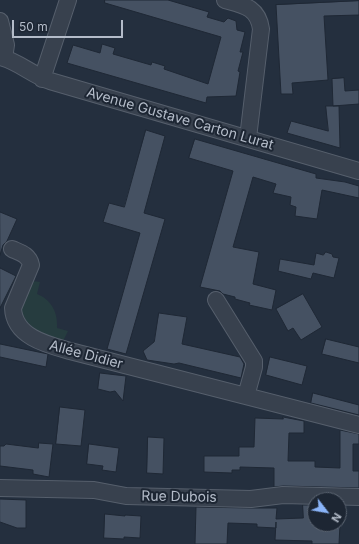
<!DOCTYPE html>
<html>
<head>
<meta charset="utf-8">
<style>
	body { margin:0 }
	#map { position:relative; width:359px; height:544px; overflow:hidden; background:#242f3e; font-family:Inter,sans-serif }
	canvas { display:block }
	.north { position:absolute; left:307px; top:492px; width:40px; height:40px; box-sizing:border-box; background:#1d2633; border:1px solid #59626f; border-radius:50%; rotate:121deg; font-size:11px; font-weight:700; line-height:16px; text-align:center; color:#b4bcc9 }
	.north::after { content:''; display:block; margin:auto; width:14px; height:18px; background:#8ab4f8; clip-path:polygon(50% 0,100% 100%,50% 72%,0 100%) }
	.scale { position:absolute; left:12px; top:20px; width:111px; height:18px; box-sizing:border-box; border:2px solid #b4bcc9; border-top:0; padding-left:5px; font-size:12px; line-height:14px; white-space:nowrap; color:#b4bcc9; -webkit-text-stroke:3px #1d2633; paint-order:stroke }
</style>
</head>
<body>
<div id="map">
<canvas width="359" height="544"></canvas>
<div class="north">N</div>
<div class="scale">50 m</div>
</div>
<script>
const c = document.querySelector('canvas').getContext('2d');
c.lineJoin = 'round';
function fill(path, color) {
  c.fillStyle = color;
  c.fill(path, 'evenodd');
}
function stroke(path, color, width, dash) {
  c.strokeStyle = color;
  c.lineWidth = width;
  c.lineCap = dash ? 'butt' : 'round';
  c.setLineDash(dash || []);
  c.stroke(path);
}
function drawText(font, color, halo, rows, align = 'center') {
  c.font = font + ' Inter,sans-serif';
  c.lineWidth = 4;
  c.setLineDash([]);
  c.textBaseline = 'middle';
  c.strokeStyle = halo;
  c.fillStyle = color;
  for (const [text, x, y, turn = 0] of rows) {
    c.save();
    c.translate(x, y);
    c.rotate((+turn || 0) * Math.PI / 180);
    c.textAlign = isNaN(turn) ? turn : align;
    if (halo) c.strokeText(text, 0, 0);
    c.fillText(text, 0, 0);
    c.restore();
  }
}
fill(new Path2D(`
	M33,281l7,1 -3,12c15,6 21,19 20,34l11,3 -5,10c-15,0 -43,-18 -42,-34 0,-7 9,-20 12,-26z`), '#263c3f');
const building = new Path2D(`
	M105,0h63l41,12 -2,5 17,5 4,-4 8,3 1,9 8,2 -5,20h3l-5,19 2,1 -4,24 -29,1 -1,6 -139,-40 6,-18 27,8 2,-9 13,4 -2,6 38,11 1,-3 13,4 -1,3 44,15 13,-47 -116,-34z
	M359,1v14l-35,1 4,64 -36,3 1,11h-12l-5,-89z
	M344,78l1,13 14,-1v14l-26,2 -1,-27z
	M326,106h13l1,42 -53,-15 4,-12 37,10z
	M146,130l19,6 -21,77 21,6 -39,135 -19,-5 33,-116 -37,-11 6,-19 15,4z
	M195,139l121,35v4l29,4 14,4v12l-37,-8 -5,29 -22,-3 1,-9 -6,-2 1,-8 -18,-4 3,-9 -23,-7 -20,70 26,5 -6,32 23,6 -4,20 -23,-5 1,-2 -15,-4v-2l-12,-3 -3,-3 -20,-4 33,-116 -44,-13z
	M0,212l17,7 -10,22 -4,4 -3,10z
	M326,252l6,2 1,3 6,1 -5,20 -21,-5 -2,6 -33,-8 2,-12 34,6 2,-12 7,2z
	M0,268l16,8 -16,32z
	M303,294l19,33 -21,13 -8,-12 -5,3 -12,-22z
	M159,313l28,4 -5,27 58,13 4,7 -3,14 -62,-15 -5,1 -27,-4 -4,-9 11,-9z
	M326,339l33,8v16l-37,-9z
	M0,344l48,10 -2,13 -46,-10z
	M270,357l37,9 -5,19 -36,-10z
	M100,373l26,3 -3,25 -8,-10 -5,1 -12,-3z
	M313,393l46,12v10l-48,-12z
	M60,407l25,3 -4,36 -25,-2z
	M283,417l21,4v12h-15l-1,28h27v6l25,1v-38l19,4v10h-6v27h6v17l-76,-2 -9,1v-19l-34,-1v3h-8v3l-28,-1v-16h35v-9h15l1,-29 28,1z
	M148,437l16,1 -1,36 -16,-1z
	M39,443l14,1 -4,33 -16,-3v-4l-33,-4v-20h4l2,-2 32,4z
	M89,444l30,4 -3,24 -14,-2 1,-4 -16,-2z
	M0,499l26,1v28h-9l-17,-6z
	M303,505h12v19h25l-1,20h-27v-3l-37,-1 1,-18v6l-19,-1v-3l-29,-1 -1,21h-32l1,-37 55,1h26l-1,11 27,-1z
	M105,514l20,2v-1l16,1 -1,22 -16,-1v2l-20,-1z`);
fill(building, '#455162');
stroke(building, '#1f2835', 1);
const minor = new Path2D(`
	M225,0c18,5 33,7 36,29l-13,109
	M0,21l6,24 -2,13
	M0,57c18,4 32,18 50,24l309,90
	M42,79l26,-79
	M12,249c9,4 17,6 19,16l-18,43c1,29 35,37 57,43l289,74
	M216,300l38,61v6l-8,29
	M0,488l94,2 32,6 125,3 32,-4 76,2`);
stroke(minor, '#565f6c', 18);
stroke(minor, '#38414e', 16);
drawText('14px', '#b4bcc9', '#1d2633', [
	["Avenue Gustave Carton Lurat",180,119,16],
	["Allée Didier",86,355,15],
	["Rue Dubois",179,497,1]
]);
</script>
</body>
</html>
